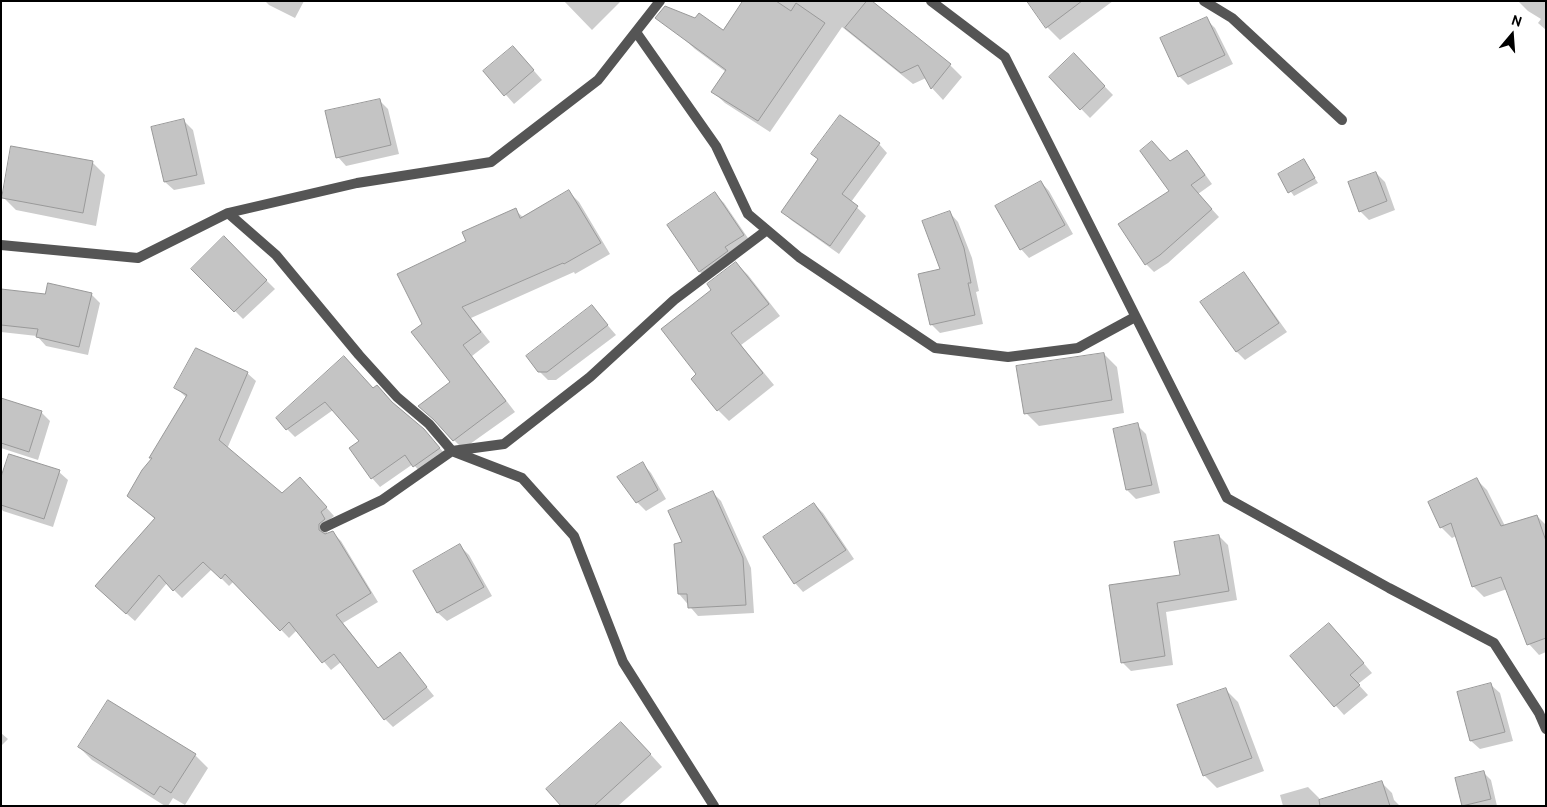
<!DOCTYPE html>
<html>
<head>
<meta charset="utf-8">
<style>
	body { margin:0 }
	#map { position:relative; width:1547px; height:807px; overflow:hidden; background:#fff; font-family:Cabin,sans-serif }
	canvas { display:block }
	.frame { position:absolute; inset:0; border:2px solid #000; pointer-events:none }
	.north { position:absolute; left:1487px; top:10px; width:50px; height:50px; -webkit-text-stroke:4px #fff; paint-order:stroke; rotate:18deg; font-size:14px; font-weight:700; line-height:20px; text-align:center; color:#000 }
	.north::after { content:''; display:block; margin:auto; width:18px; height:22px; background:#000; clip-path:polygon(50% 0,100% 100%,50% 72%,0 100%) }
</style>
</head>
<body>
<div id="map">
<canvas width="1547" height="807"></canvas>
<div class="frame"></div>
<div class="north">N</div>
</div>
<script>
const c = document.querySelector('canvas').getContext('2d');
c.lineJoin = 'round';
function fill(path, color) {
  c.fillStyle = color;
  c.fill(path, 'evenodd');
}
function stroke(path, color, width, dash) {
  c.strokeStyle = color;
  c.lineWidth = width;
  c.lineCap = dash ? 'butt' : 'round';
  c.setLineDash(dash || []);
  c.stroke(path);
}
fill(new Path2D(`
	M265,1h39l-9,17 -26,-13z
	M564,1h57l-29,29z
	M744,1h126l80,64 12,12 -19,23 -11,-12 -6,-10 -13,6 -71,-57 -72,105 -45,-29 -12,-11 13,-20 -31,-23 -12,-11 40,-6z
	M1028,1h85l-53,39 -13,-13z
	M1518,1h28v29l-8,-7 3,-4 -13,-8z
	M1206,19l9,9 18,36 -45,21 -9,-9z
	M1074,55l39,40 -23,23 -40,-41z
	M521,56l21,24 -28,24 -29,-33z
	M379,100l9,9 11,45 -53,12 -8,-9z
	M184,121l9,9 12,54 -31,6 -9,-8z
	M879,144l8,9 -36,49 15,14 -27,38 -48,-34 -8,-8z
	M1186,151l8,8 18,25 -14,10 21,23 -51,46 -14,9 -8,-8 24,-72v-30z
	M1304,161l14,22 -24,13 -15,-21z
	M92,162l13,13 -9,51 -80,-16 -13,-13z
	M1376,173l9,9 10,28 -26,10 -9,-9z
	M1041,182l8,9 24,43 -44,24 -8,-9z
	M569,192l10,10 31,52 -35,20 -1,-2 -103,46 19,24 -18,14 43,56 -52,37 -10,-10 -2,-57 -28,-57 44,-84 48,-31 9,8z
	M715,194l9,9 28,41 -19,12 3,4 -27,20 -9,-8 -31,-47z
	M950,213l8,9 14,36 7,33 -3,1 7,32 -43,9 -9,-9 11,-54z
	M224,238l51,51 -32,30 -50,-50z
	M736,263l12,12 32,41 -39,29 33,40 -45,36 -11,-11 -20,-36 15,-84z
	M1244,274l8,9 35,49 -42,28 -8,-8z
	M1,290l45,5 45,-1 9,9 -12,52 -42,-9 -9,-10 -36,-4z
	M592,307l24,28 -60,45h-8l-9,-9z
	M1104,354l13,13 7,46 -85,13 -13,-13z
	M344,358l29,31 50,41 25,27 -25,18 -10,-11 -33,23 -8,-9 -21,-30 10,-7 -28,-31 -38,27 -8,-8z
	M247,373l9,8 -29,68 55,46 26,-8 26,29 -6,5 5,7 -6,4v2l5,-2 9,9 37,61 -35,21 36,46 20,-16 35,43 -41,31 -8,-8 -44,-57 -10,8 -34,-40 -8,8 -55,-57 -5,5 -17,-17 -30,29 -15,-15 -32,38 -31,-27 51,-75 -27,-23 25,-37 -2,-1 36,-60 -11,-10z
	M1,399l40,13 9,9 -12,39 -37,-12z
	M1137,425l9,9 14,59 -24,6 -9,-9z
	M643,464l8,9 15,26 -20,12 -9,-9z
	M59,472l9,8 -15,47 -50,-16 -2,-3v-27z
	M1477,480l10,10 18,36 32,-10 9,9v127l-7,3 -10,-11 -22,-55 -23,8 -11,-11 -17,-50 -4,2 -11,-11 -12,-25z
	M713,493l8,8 30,67 3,45 -56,3 -19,-22 5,-51z
	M814,504l9,9 31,46 -51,33 -8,-9z
	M1219,536l9,9 9,55 -71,12 7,53 -42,6 -9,-9 -11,-76 70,-10z
	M460,546l9,9 23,41 -45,25 -9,-8 -23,-42z
	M1338,633l34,40 -14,11 10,11 -24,20 -52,-59z
	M1491,685l9,8 13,48 -33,8 -9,-8z
	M1225,689l13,13 26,69 -47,17 -13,-13z
	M108,702l87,53 13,13 -23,37 -12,-7 -5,8h-3l-73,-46 -13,-13z
	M1,733l7,6 -7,7z
	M633,735l29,32 -44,39h-55z
	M1484,773l7,7 6,26h-34l-6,-27z
	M1381,782l11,11 2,7 6,6h-117l-3,-11 28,-8 11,11 1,3z`), '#0003');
const building = new Path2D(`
	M743,1h33l15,10 5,-8 29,20 -67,98 -47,-29 15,-22 -71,-52 10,-12 30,12 4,-5 24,17z
	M867,1h5l79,63 -20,25 -13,-24 -17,8 -56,-45z
	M1027,1h55l-36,27z
	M1207,17l18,38 -47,22 -18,-39z
	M513,46l21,24 -30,26 -21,-25z
	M1074,53l31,33 -25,24 -31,-33z
	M380,99l11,46 -55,13 -11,-47z
	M840,115l40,28 -38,51 16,12 -28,40 -49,-34 37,-53 -7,-5z
	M184,119l13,56 -33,7 -13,-55z
	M1152,141l18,20 17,-11 18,25 -14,10 21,24 -52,46 -15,10 -27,-41 51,-33 -29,-40z
	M11,146l82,15 -10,52 -81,-15z
	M1304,159l11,19 -27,15 -10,-19z
	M1376,172l11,29 -28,11 -11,-30z
	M1041,181l24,44 -45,25 -25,-44z
	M569,190l32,53 -37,21 -1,-1 -101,44 19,25 -18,13 43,56 -53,40 -19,-21 -16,-14 32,-24 -39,-50 11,-8 -25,-50 69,-33 -4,-9 54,-24 4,10z
	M715,192l29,43 -19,12 3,4 -29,21 -32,-47z
	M950,211l14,37 7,35h-3l7,32 -45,10 -12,-51 22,-5 -18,-48z
	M224,236l43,44 -33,32 -43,-43z
	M736,262l33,42 -38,29 32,40 -46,38 -26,-32 5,-5 -35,-45 50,-39 -4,-6z
	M1244,272l35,51 -43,29 -36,-50z
	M48,283l44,10 -13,54 -43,-10 2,-8 -37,-4v-36l44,5z
	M592,305l16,20 -61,47h-9l-12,-16z
	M196,348l52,24 -29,68 63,53 18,-16 27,30 -6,5 4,7 -6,5v6l6,4 8,-3 38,62 -35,22 42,53 22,-16 27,35 -43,33 -50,-66 -12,9 -33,-41 -9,9 -55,-57 -4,5 -18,-17 -30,29 -14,-16 -33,39 -31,-28 60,-68 -28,-22 15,-26 10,-12h-3l38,-63 -13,-7z
	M1104,353l8,47 -88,14 -8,-48z
	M344,356l29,32 4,-3 15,17 32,27 16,19 -27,19 -8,-12 -34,24 -22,-31 10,-7 -34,-39 -39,28 -10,-12z
	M1,398l41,13 -13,41 -28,-9z
	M1138,423l14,62 -26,5 -13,-61z
	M9,454l51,16 -16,49 -43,-14v-28z
	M643,462l15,28 -22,13 -19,-26z
	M1477,478l24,48 36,-11 9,26v97l-19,7 -26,-68 -29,10 -21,-64 -11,5 -12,-26z
	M713,491l30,67 3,47 -58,3 -1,-14h-9l-4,-50 8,-2 -14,-31z
	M814,503l32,47 -52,34 -31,-47z
	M1219,535l10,56 -72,12 8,53 -44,7 -12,-78 71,-10 -6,-33z
	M460,544l24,43 -47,26 -24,-42z
	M1329,623l35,40 -14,12 10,10 -26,22 -44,-51z
	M1491,683l14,49 -35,9 -13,-49z
	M1226,688l26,70 -49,18 -26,-71z
	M108,700l88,54 -25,39 -11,-7 -6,9 -76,-48z
	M621,722l30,32 -57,52h-33l-15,-17z
	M1484,771l7,28 -29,7 -7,-28z
	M1382,781l8,25h-70l-1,-6z`);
fill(building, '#c4c4c4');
stroke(building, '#999', 1);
stroke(new Path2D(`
	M931,1l74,56 222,441 162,90 105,55 45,70 7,16
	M1204,1l28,17 110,102
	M636,32l80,114 32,68 51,43 136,91 73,9 70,-9 57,-31
	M228,213l48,42 83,100 38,42 32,27 23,27 70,27 52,58 49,126 91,144
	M1,245l137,13 90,-45 129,-30 134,-21 107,-82 62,-79
	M325,527l57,-27 70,-49 52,-7 86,-67 84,-77 93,-70`), '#555', 10);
</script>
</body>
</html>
